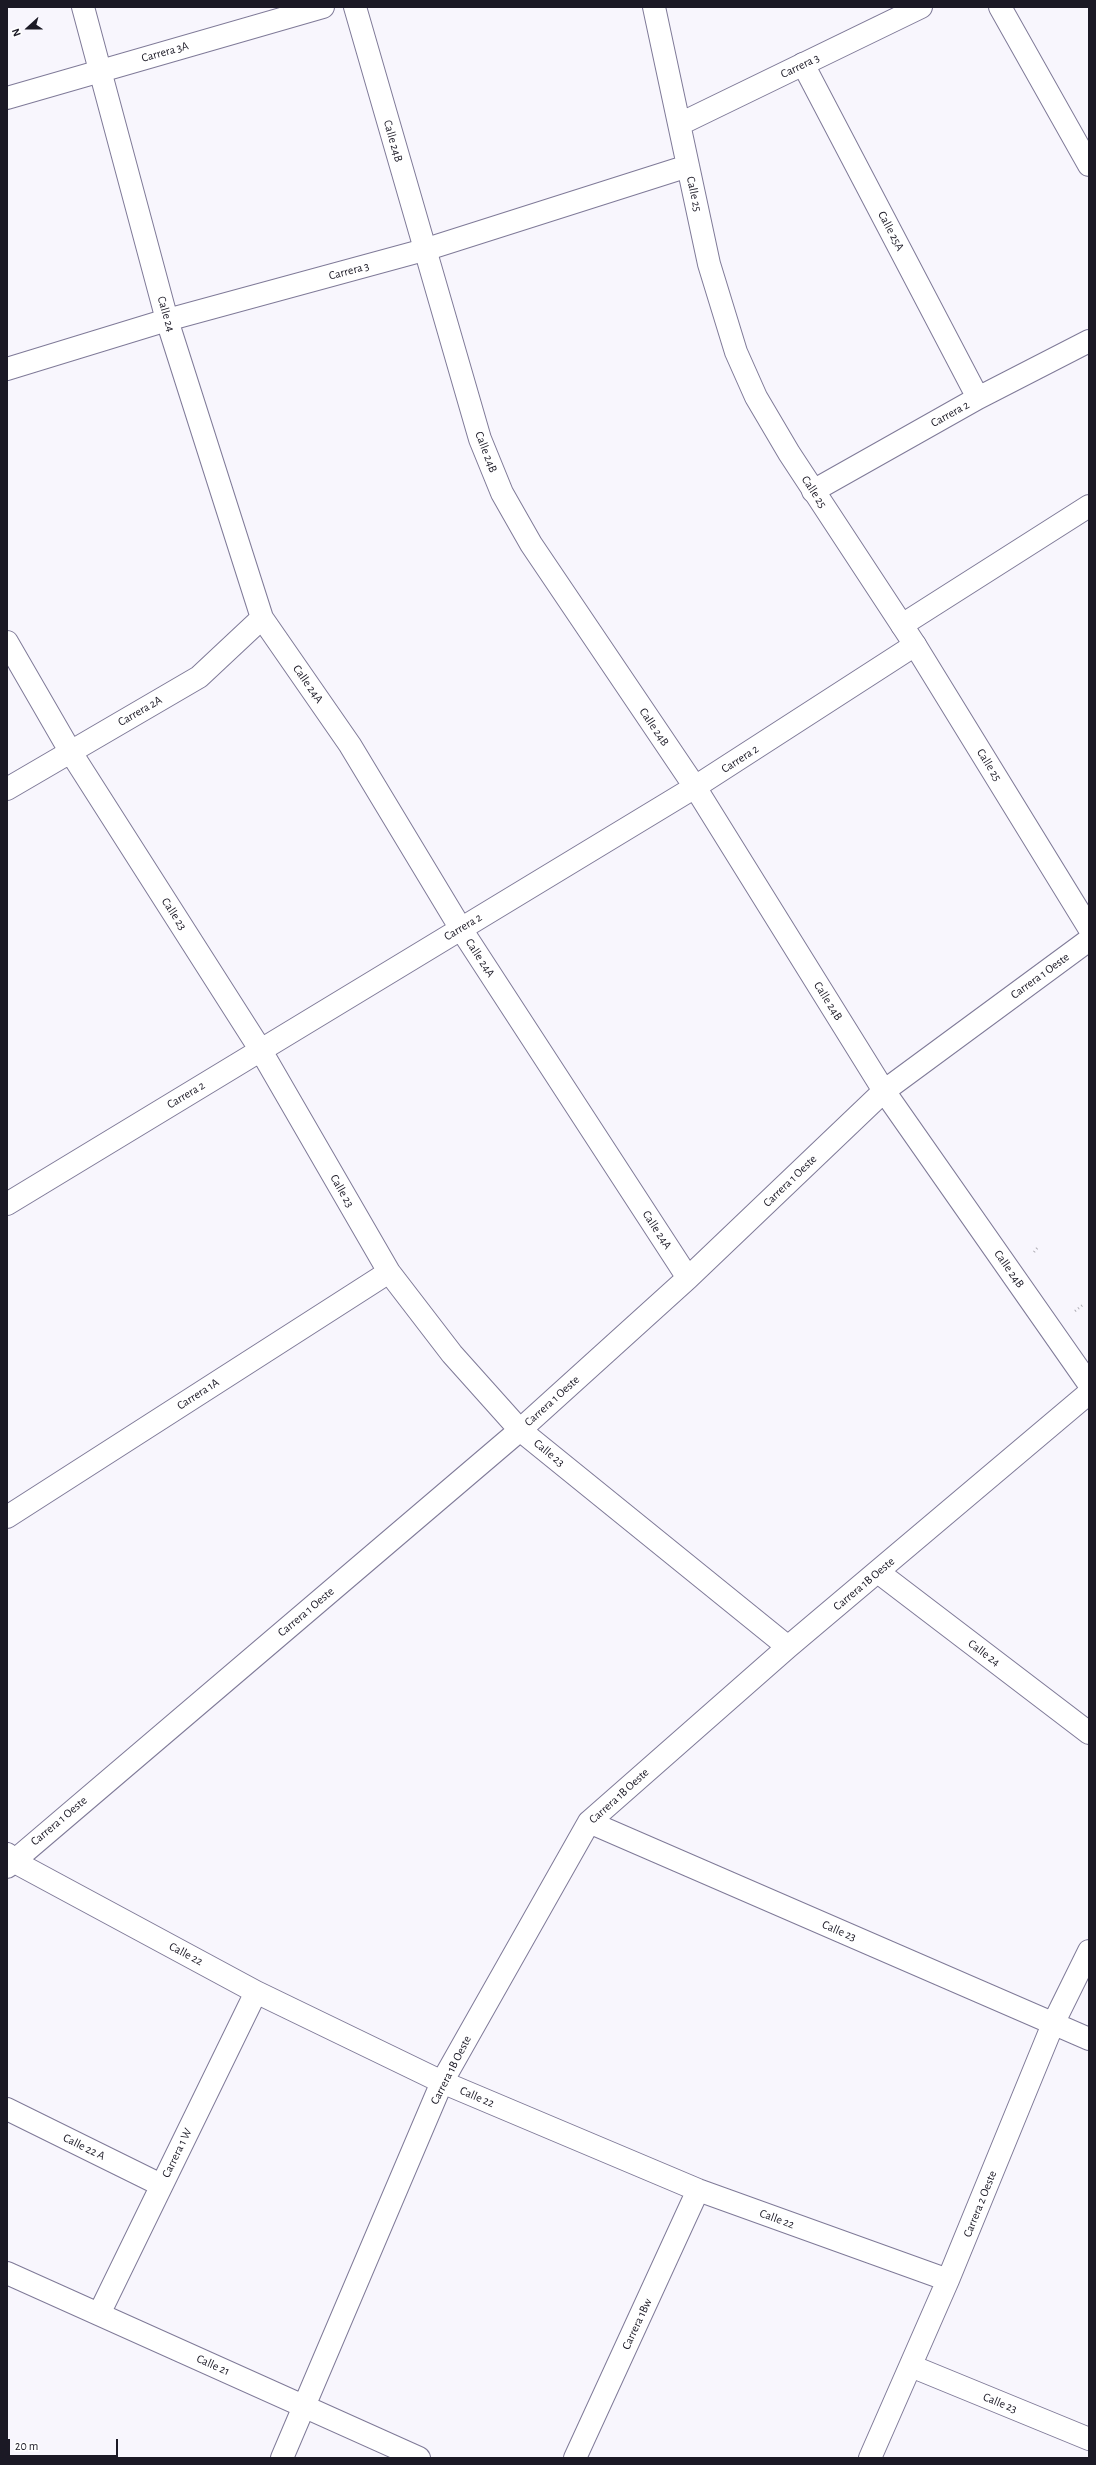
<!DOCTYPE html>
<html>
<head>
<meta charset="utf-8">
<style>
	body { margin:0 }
	#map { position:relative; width:1096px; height:2465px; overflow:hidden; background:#f8f6fd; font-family:"Alegreya Sans",sans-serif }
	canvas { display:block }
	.frame { position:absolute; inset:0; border:8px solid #1b1925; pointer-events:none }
	.north { position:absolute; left:8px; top:8px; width:40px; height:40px; -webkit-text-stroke:3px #fff; paint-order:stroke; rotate:249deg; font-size:11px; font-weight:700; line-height:16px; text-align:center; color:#1b1925 }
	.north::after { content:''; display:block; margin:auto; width:14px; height:18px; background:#1b1925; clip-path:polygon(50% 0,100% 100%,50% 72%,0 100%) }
	.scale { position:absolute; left:8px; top:2439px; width:110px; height:18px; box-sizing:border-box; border:2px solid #1b1925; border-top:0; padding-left:5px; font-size:12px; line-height:14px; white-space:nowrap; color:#1b1925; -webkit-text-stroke:3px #fff; paint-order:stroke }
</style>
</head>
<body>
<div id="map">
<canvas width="1096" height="2465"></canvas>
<div class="frame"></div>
<div class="north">N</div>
<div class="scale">20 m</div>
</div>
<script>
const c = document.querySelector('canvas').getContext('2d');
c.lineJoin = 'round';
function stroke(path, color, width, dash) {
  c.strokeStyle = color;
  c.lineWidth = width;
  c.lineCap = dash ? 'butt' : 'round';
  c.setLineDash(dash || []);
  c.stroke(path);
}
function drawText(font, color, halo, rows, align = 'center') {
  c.font = font + ' "Alegreya Sans",sans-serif';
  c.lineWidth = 3;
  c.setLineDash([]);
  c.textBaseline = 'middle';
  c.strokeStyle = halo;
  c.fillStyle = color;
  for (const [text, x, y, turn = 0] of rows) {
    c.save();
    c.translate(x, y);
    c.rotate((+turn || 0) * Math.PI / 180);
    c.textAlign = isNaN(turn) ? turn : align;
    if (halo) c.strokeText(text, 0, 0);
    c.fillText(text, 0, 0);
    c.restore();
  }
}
const street = new Path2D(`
	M355,7l125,432 22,54 29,51 164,243 189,304 205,293
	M1000,7l89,158
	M803,64l175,334
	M7,98l316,-91
	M7,369l160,-49 95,298 88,127 111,184 227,349
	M813,491l165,-93 111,-57
	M902,625l187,-119
	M7,642l63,109 190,298 129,223 63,82 68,76 268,217
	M7,789l192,-112 63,-59
	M7,1204l688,-417 220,-142
	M7,1517l382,-245
	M878,1572l211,161
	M589,1822l500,217
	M7,1854l6,7 243,131 186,90 256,108 250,90
	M7,1867l513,-437 168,-152 196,-187 205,-151
	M7,2109l154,76
	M7,2273l412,185
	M99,2314l157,-322
	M911,2366l178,73
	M282,2458l160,-376 147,-260 199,-175 301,-254
	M575,2458l123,-268
	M870,2458l78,-178 105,-256 36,-73`);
const secondary = new Path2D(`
	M83,7l84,313 257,-70 264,-84
	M654,7l55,257 27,88 20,45 33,56 126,192 174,283
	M680,124l241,-117`);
stroke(street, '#7f7a98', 24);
stroke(secondary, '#7f7a98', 24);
stroke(new Path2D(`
	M1034,1252l4,-5
	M1075,1311l9,-7`), '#afadb5', 2.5, [1, 3]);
stroke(street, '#fff', 22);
stroke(secondary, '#fff', 22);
drawText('12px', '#1b1925', '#fff', [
	["Carrera 3A",165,52,-16],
	["Carrera 3",800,66,-26],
	["Calle 24B",393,141,74],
	["Calle 25",694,194,78],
	["Calle 25A",891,231,62],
	["Carrera 3",349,271,-15],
	["Calle 24",166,314,74],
	["Carrera 2",950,414,-29],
	["Calle 24B",486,452,69],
	["Calle 25",814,492,57],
	["Calle 24A",308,684,55],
	["Carrera 2A",140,711,-30],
	["Calle 24B",654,727,56],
	["Carrera 2",740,759,-33],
	["Calle 25",989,765,58],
	["Calle 23",174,914,57],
	["Carrera 2",463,927,-31],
	["Calle 24A",480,958,57],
	["Carrera 1 Oeste",1040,976,-36],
	["Calle 24B",828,1001,58],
	["Carrera 2",186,1095,-31],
	["Carrera 1 Oeste",790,1181,-44],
	["Calle 23",342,1191,60],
	["Calle 24A",657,1230,57],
	["Calle 24B",1009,1269,55],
	["Carrera 1A",198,1394,-33],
	["Carrera 1 Oeste",552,1401,-42],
	["Calle 23",549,1453,39],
	["Carrera 1B Oeste",864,1584,-40],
	["Carrera 1 Oeste",306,1612,-40],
	["Calle 24",984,1653,37],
	["Carrera 1B Oeste",619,1796,-42],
	["Carrera 1 Oeste",59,1821,-40],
	["Calle 23",839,1931,23],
	["Calle 22",186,1954,28],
	["Carrera 1B Oeste",451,2070,-63],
	["Calle 22",477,2097,23],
	["Calle 22 A",84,2147,26],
	["Carrera 1 W",177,2153,-64],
	["Carrera 2 Oeste",980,2204,-68],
	["Calle 22",777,2219,20],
	["Carrera 1Bw",637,2324,-65],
	["Calle 21",213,2365,24],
	["Calle 23",1000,2403,22]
]);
</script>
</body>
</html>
